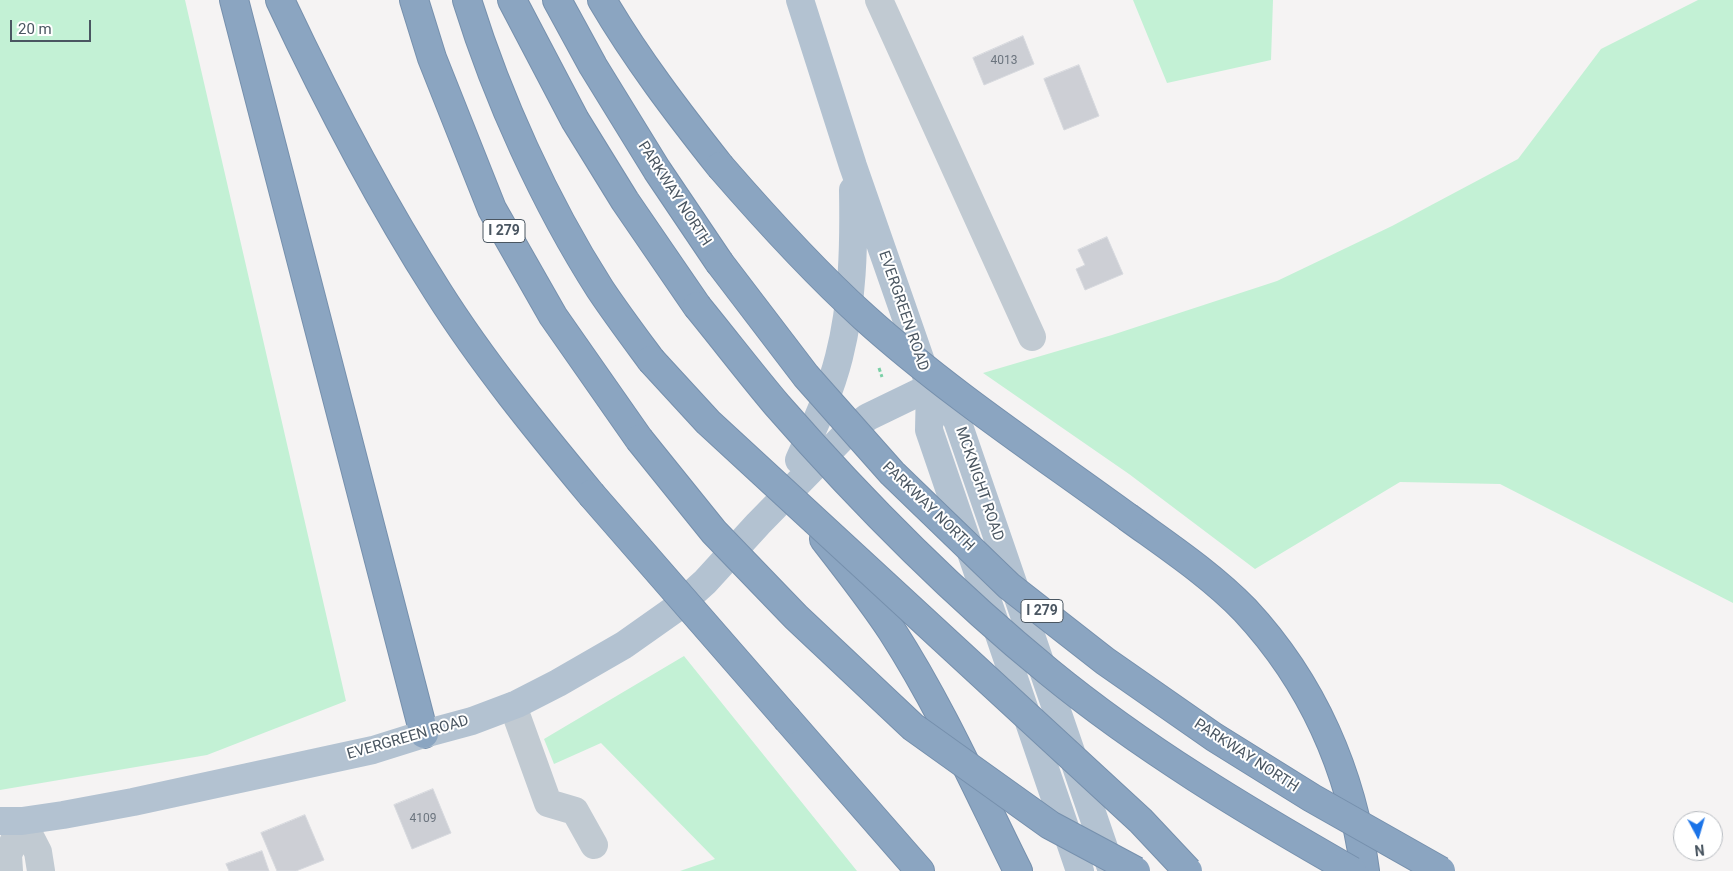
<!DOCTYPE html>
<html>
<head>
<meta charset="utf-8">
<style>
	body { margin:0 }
	#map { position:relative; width:1733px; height:871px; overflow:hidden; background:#f5f3f3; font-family:Roboto,sans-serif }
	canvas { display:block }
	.north { position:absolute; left:1673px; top:811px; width:50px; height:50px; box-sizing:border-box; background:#fff; border:1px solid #b7bbc0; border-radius:50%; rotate:174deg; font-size:14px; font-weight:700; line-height:20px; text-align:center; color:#4a5661 }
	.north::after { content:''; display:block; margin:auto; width:18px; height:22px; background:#1a73e8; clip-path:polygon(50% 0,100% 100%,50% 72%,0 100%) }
	.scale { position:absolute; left:10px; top:20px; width:81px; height:22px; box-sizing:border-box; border:2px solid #4a5661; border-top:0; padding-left:6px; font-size:15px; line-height:18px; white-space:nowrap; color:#4a5661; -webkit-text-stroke:4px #fff; paint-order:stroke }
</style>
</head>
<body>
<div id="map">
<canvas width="1733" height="871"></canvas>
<div class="north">N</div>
<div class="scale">20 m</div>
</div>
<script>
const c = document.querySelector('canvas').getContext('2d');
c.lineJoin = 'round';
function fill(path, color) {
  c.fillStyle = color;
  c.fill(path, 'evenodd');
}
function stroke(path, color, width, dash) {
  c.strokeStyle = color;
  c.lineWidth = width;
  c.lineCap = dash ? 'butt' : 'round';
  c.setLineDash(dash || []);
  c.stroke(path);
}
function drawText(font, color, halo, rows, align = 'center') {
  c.font = font + ' Roboto,sans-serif';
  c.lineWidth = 4;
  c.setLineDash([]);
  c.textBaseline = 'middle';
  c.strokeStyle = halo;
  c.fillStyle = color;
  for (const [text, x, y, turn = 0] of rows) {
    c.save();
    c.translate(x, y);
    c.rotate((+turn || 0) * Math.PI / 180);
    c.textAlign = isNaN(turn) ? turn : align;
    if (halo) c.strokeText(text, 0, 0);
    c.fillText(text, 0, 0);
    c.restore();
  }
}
fill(new Path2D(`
	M0,0h185l161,701 -139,54 -207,35z
	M1133,0h140l-2,60 -104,23z
	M1698,0h35v603l-233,-119 -100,-2 -145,87 -126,-95 -146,-101 129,-38 165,-54 115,-55 126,-67 83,-110z
	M684,656l173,215h-177l35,-12 -114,-116 -47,21 -10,-25z`), '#c3f1d5');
const building = new Path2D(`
	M1023,36l11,28 -50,21 -11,-27z
	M1079,65l20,51 -35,14 -20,-51z
	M1107,237l16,37 -38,16 -9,-21 9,-4 -7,-15z
	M433,789l18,44 -39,16 -18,-44z
	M305,815l19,45 -28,11h-19l-16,-38z
	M262,851l7,20h-40l-3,-7z`);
fill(building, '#cdcfd5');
stroke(building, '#d7d9de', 1);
const highway = new Path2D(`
	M234,0l190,734
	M280,0c47,100 98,198 158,292 45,71 99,137 153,202
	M414,0l18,58 60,151 61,107 86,123
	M467,0c30,97 78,203 133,289 16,24 34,48 51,71
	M512,0l63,120 50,81 72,105
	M557,0l36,66 64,104 62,92
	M602,0c34,58 76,113 118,166
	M1129,518c40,29 82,57 116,92 68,73 107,163 120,261
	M824,539c23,30 47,60 68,92 49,76 86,160 126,240
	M788,720l132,151`);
stroke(highway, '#7690ad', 30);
stroke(new Path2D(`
	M879,368l3,9`), '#7ad0a6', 3, [4, 2.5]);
stroke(new Path2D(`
	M879,0l153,337
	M513,706l35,97 27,8 19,34
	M22,821l16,31 3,19
	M9,871l-1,-16 14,-34`), '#c1cad2', 28);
stroke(new Path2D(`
	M800,0l53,166 77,221 27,33 155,451
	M930,387l-1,43 151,441
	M799,460c15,-33 31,-67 40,-103 14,-55 15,-111 14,-167
	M0,821h22l41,-6 70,-13 240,-52 51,-16 48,-13 45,-17 41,-21 66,-38 51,-36 30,-27 53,-58 90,-92 20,-15 62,-30`), '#b3c2d1', 28);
stroke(highway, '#8ba5c1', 28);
const highwayBridge = new Path2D(`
	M720,166c46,53 92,104 144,151 82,74 176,136 265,201
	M719,262l87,114 86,97 117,113 96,75 109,76 98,61 129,73
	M697,306c27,33 53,67 80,99 83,95 174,187 272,267 94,77 198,139 303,199
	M651,360l57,62 433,399 47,50
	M639,439l75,93 82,85 117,110 137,98 86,46
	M591,494l197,226`);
stroke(highwayBridge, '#7690ad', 30, []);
stroke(highwayBridge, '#8ba5c1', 28);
drawText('12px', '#6b747e', null, [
	["4013",1004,61],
	["4109",423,819]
]);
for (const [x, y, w] of [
	[504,231,42],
	[1042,611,42]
]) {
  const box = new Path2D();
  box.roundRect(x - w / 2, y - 11.5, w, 23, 4);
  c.fillStyle = '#fff';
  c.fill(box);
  stroke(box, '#4a5661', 1);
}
drawText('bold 14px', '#4a5661', null, [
	["I 279",504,231],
	["I 279",1042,611]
]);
drawText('15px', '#4a5661', '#fff', [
	["PARKWAY NORTH",674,194,57],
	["EVERGREEN ROAD",903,311,71],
	["MCKNIGHT ROAD",979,484,71],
	["PARKWAY NORTH",928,507,44],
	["EVERGREEN ROAD",408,738,-16],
	["PARKWAY NORTH",1246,756,33]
]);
</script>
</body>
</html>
